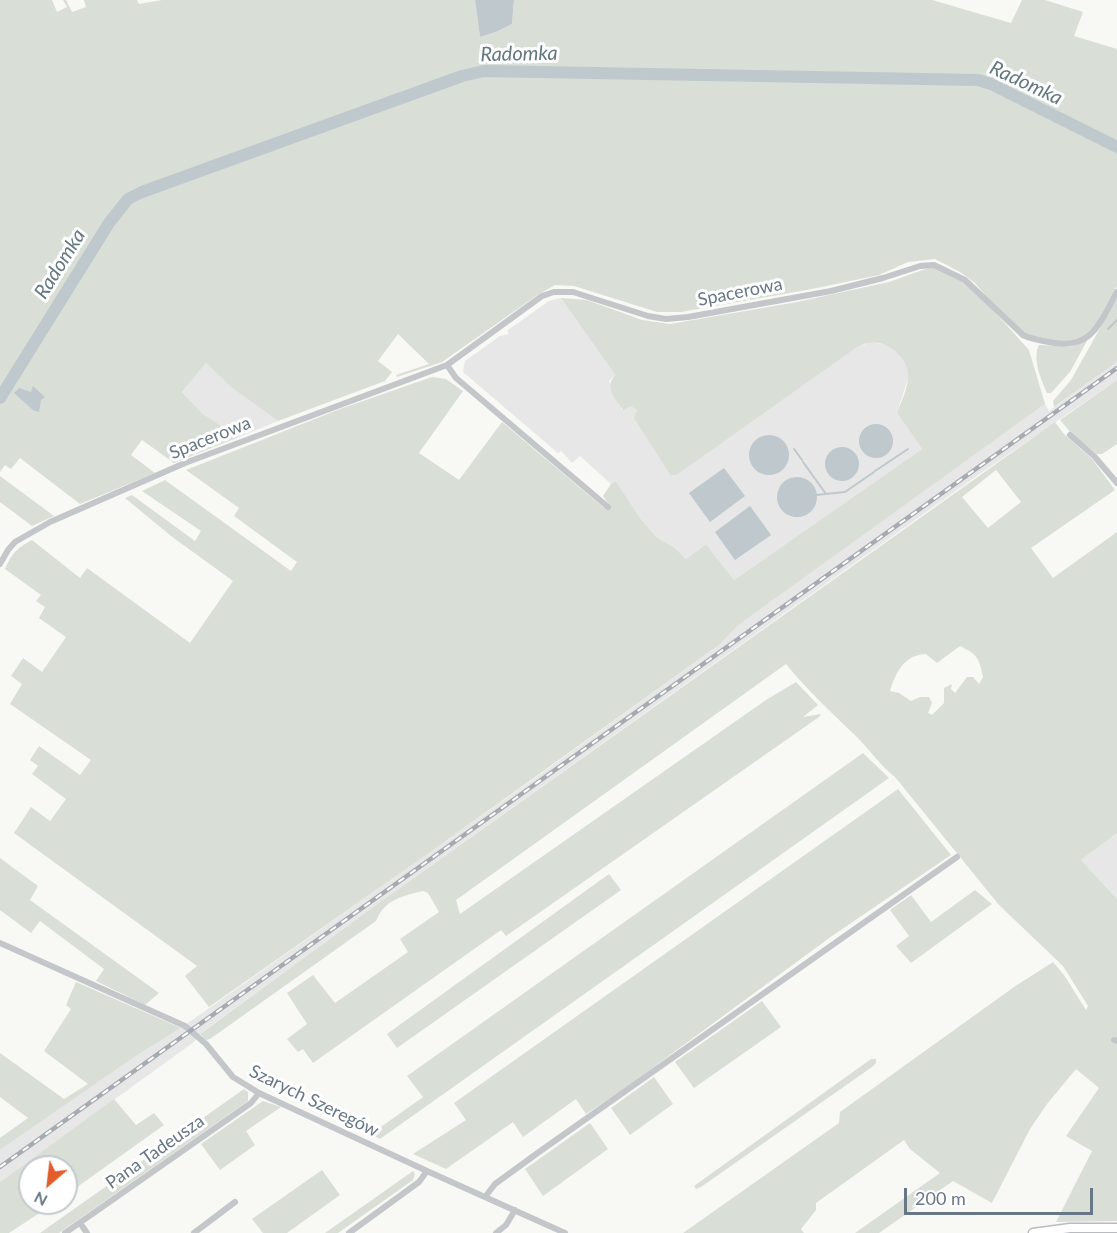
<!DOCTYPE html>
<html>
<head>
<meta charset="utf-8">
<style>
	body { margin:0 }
	#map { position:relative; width:1117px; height:1233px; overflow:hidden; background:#f8f8f5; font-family:Lato,sans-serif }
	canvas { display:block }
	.north { position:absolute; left:18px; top:1155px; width:60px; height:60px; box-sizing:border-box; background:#fff; border:2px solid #c2c9cf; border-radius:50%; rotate:208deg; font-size:16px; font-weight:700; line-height:24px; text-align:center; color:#677786 }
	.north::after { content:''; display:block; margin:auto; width:21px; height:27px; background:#e15d2c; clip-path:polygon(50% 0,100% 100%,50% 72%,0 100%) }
	.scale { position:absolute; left:904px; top:1188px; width:189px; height:27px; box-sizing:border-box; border:3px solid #677786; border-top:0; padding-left:8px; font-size:18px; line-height:21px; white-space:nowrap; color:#677786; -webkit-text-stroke:4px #fff; paint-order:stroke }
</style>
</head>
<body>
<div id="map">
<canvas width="1117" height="1233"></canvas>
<div class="north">N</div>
<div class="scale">200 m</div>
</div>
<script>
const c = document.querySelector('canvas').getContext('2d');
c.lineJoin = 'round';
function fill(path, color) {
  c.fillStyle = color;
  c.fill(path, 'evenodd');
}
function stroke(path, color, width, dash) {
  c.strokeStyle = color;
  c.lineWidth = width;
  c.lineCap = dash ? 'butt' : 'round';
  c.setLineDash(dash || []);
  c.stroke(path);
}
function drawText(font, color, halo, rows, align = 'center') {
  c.font = font + ' Lato,sans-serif';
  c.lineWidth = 6;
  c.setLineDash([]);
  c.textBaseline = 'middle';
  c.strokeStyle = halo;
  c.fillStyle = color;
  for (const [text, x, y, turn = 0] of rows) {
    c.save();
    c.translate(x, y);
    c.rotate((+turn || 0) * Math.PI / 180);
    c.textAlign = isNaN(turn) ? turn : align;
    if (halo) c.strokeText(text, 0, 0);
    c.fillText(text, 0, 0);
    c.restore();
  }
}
fill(new Path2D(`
	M561,298l54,77 -6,6 13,29 9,-5 6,5 -2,8 37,58 5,-1 179,-127 15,-6 15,3 12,8 7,9 4,13 -12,38 25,36 -188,131 -28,-36 -20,15 -11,-11 -19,-11 -16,-19 -24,-35 -5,1 -31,-28 -8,7 -11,-12 -3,2 -95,-81 2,-11 35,-25 6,-1 2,-1v-4l41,-29z
	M1117,362v18l-136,93 -608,434 -171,125 -8,10 -194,140v-32l136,-94 45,-28 351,-248 187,-135 18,-20 26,-19 282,-202 4,7z
	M206,363l26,25 46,33 -39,16 -36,-23 -21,-22z
	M1117,833v66l-36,-39z`), '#e6e7e6');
fill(new Path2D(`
	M0,0h52l5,12 10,-5 -4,-7h3l6,12 14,-5 -2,-7h53l2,4 23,-4h313l5,37 16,-5 16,-8 2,-24h418l79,23 11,-23h23l38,12 -9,24 43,13v237l-22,41 -10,10 -18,6 -40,-7 -33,-31 -19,-22 -15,-11 -25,-13 -27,3 -29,13 -67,14 -131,23h-24l-83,-26 -19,-1 -19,11 -94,66 -45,15 -1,-2 33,-11 -31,-30 -20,27 14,11 -7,9 -107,40 -46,-33 -26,-25 -24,29 21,22 36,23 -65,26 -32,-23 -11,15 24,18 -75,31 -60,-46 -9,11 -6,-4 -5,7z
	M931,267l9,2 23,13 19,16 47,52 16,54 -307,221 -19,20 -290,208 -220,154 -24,-31 12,-10 -183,-133 17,-26 19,14 16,-22 -34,-25 6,-8 -8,-6 9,-14 41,29 11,-15 -81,-56 12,-20 -11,-8 12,-18 19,14 24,-35 -27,-19 6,-11 -9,-6 5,-6 -36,-26c6,-15 13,-22 27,-29l48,38 7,-10 103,75 43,-62 -62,-45 -46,-38 7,-3 63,46 6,-10 -59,-40 23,-11 126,91 6,-9 -63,-46 5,-8 -53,-38 154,-61 92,-32 14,2 17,12 -44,62 40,27 43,-58 102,86 6,-2 -7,-10 8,-12 5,-2 24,36 16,19 19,11 11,11 20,-15 28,36 188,-131 -25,-36c4,-11 11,-24 11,-37 1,-17 -21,-37 -39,-33 -4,0 -9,3 -13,5l-179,127 -6,1 -37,-58 3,-8 -6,-4 -8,4c-8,-13 -19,-22 -8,-35l-54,-77 26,2 55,20 28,4 127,-22 92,-20z
	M1117,298v64l-63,45 -1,-6 18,-21z
	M1088,339l-18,33 -19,21h-4c-6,-14 -15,-34 -8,-48l33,2z
	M1117,380v64l-15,10h-5l-26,-21 -11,-13z
	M1055,422l8,11 29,26 23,31 -84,58 22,30 64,-46v301l-36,27 36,39v322l-61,1 36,-71 -26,-15 33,-48 -23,-19 -29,35 -17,25 -38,74 -39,-22 -74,52h-24l85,-60 -30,-24 -6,-9 -88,63v7l-15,19 3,4h-121l156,-110 1,-11 174,-125 39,-25 11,13 22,35 2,-4 -25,-40 -64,-61 -104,-128c-14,-11 -24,-25 -36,-38 -25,-24 -51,-48 -73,-75l-330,236 4,14 306,-214 30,-18 22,23 -15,12 18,-3 -2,3 -313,219 -5,-6 -188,133 -10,-14 -5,3 -11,-13 20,-15 -20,-31 26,-18 22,28 73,-51 -8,-13 39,-27 -11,-19 -5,-2c-21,5 -39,9 -47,30l-166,118 -4,1 -6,-6 173,-127zM996,470l25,32 -33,26 -26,-31zM960,646c18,9 19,12 23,31l-4,7 -6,-7h-6l-12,16 -4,-4 1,-5 -8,4v15l-12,12 -4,-2 4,-10 -3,-6h-9l-9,4 -12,-8 -9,-2c6,-19 14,-36 36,-37l11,9z
	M0,476l54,40 -22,10 -32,-24z
	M863,753l26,25 -509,361 -9,-5 52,-37 -16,-21z
	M898,789l53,66 -119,81 -211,155 -35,23 -10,-15 -53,38 -10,-15 -67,47 -33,-15 53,-34 -12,-17z
	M0,858l38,28 -8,14 129,93 -14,12 -49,-24 8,-12 -64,-48 -9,12 -31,-23z
	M609,874l12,16 -224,158 -10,-14z
	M975,890l17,14 -81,59 -15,-17 13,-10 -19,-26 21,-15 20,27z
	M76,982l105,46 -45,28 -136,94v-12l28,-20 -28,-21v-44l64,46 24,-15 -44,-33 27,-42 -5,-4z
	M762,1001l19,26 -87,61 -19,-26z
	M871,1059h5v4l-4,4 -171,120 -5,2 -2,-3z
	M654,1077l19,27 -43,31 -19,-27z
	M244,1089l4,3v9l-189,132h-19z
	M114,1099l22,26 18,-12 10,12 -98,70v-28h-36v36h25l-46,30h-9v-51z
	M263,1101l18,6 -35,24 9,14 -35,25 -19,-26z
	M590,1123l18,26 -65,47 -18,-27z
	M322,1170l18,25 -53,38h-24l-11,-14z
	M413,1171l2,3 -2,6 -75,53h-13z`), '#d9dfd6');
fill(new Path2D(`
	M475,0h39l-2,24 -16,8 -16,5z
	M33,386l12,11 -4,3 -2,12 -6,-2 -19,-17 5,-5 12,4z
	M859 441a17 17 0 1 1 34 0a17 17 0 1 1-34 0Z
	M749 455a20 20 0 1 1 40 0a20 20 0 1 1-40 0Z
	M825 464a17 17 0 1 1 34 0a17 17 0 1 1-34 0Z
	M724,468l21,28 -35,26 -21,-29z
	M777 497a20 20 0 1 1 40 0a20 20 0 1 1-40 0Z
	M750,506l21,29 -36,25 -20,-28z`), '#bec8cd');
stroke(new Path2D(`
	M1108,329l9,-9
	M794,449l8,11
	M803,462l23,32
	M875,471l33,-22
	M816,495l29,-3 29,-20`), '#bec8cd', 2);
stroke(new Path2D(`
	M0,398l109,-175 19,-24 14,-7 320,-116 22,-5 494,9 13,4 126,63`), '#bec8cd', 12);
const secondary = new Path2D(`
	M1033,1233l37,-5h47`);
stroke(secondary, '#b8bcc1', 11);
stroke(new Path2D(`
	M447,365l9,13 152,129
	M1070,435l24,21 23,27
	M0,564l8,-14 7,-8 35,-20 135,-59 262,-98 95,-69 12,-4h19l75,24 18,3 22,-2 143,-26 52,-13 37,-12 14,-1 31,15 58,55c10,5 20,6 32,8 38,6 46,-23 62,-51
	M0,943l185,83 21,18 27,33 26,16 168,78 138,62
	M1114,1040l3,1
	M485,1197l10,-13 44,-32 418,-295
	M80,1223l7,10
	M65,1233l186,-130 8,-10
	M194,1233l41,-31
	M349,1233l70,-51 8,-11
	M496,1233l10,-8 9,-15`), '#c3c7ca', 6);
stroke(secondary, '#fff', 8);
const rail = new Path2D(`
	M0,1167l1117,-799`);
stroke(rail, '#a6abb1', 4.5);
stroke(rail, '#fff', 2, [7]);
drawText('18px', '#677786', '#fff', [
	["Spacerowa",740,292,-11],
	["Spacerowa",210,438,-22],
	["Szarych Szeregów",314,1101,26],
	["Pana Tadeusza",155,1152,-35]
]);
drawText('italic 20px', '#637881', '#fff', [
	["Radomka",519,54,-1],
	["Radomka",1026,83,25],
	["Radomka",60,264,-58]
]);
</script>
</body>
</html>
